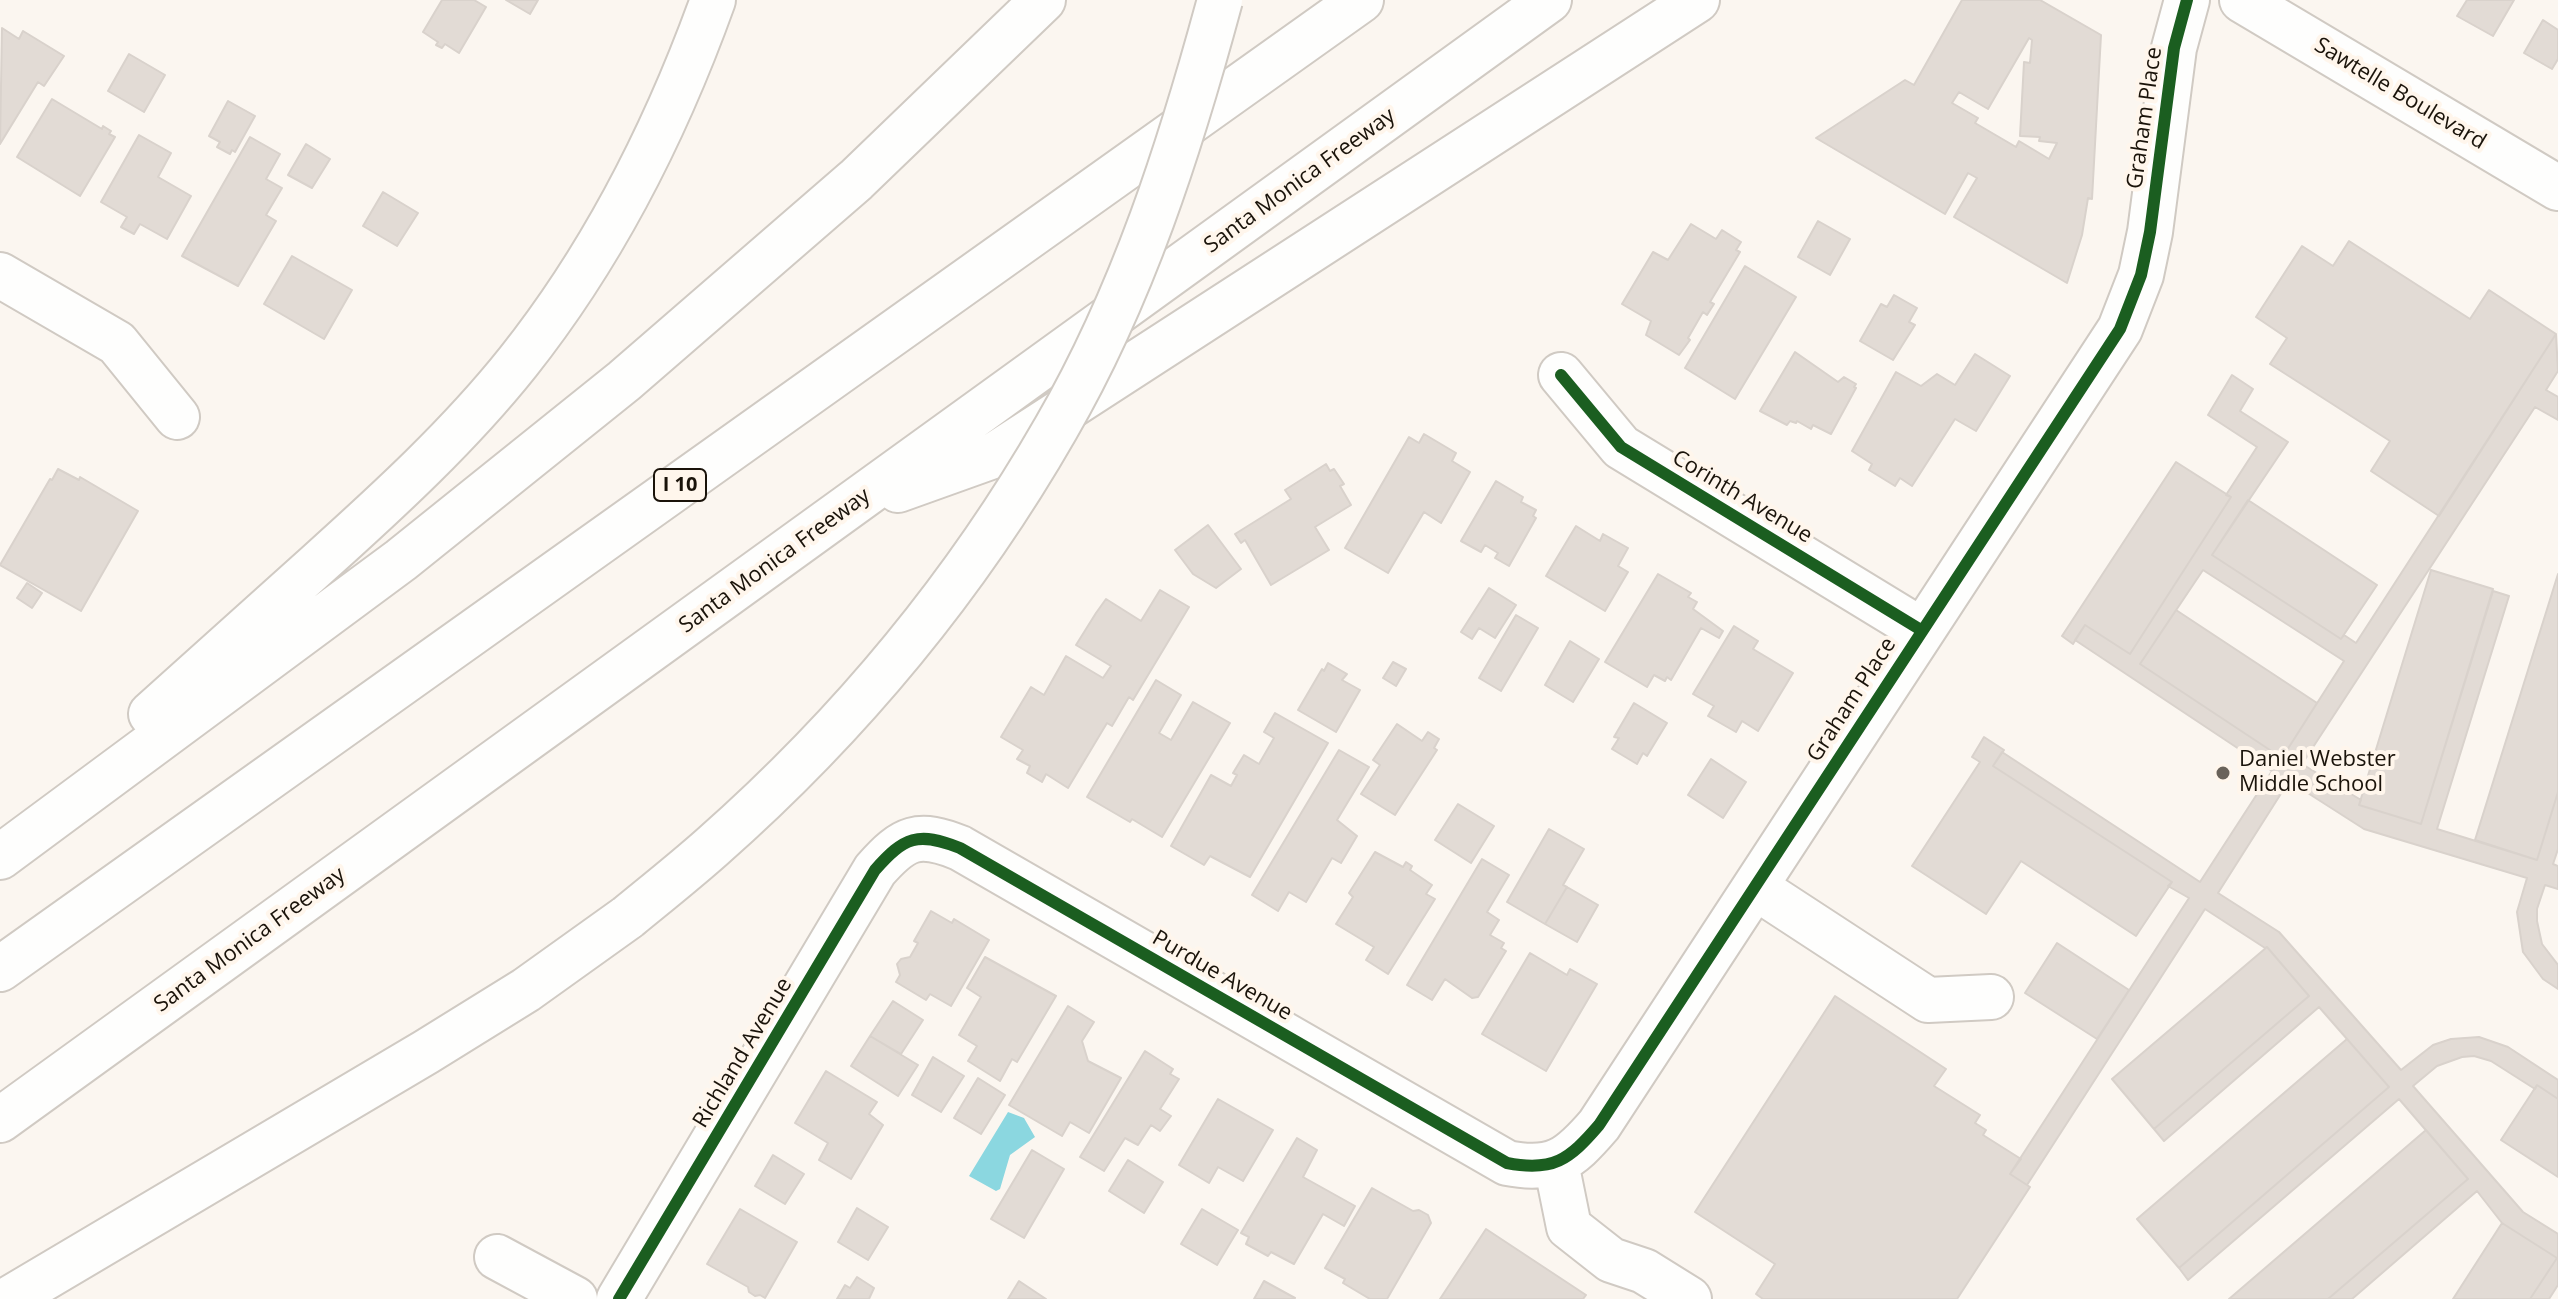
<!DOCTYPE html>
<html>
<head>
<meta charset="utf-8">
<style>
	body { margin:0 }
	canvas { display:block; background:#fbf6f0 }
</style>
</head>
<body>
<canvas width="2558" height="1299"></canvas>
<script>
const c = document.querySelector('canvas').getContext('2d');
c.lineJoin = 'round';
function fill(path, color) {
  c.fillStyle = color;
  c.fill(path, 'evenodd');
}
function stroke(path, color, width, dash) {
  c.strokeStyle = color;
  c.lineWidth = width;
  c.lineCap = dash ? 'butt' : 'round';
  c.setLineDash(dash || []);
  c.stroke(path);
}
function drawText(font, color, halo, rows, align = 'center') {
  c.font = font + ' "Open Sans",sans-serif';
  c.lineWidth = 8;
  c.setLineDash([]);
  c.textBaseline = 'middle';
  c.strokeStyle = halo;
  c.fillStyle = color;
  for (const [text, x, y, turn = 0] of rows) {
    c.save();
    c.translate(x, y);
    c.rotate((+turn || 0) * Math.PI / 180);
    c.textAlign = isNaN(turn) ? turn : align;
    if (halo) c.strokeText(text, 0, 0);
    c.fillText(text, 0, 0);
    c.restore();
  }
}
fill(new Path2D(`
	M1008,1112l16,6 11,19 -25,18 -10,34 -4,2 -27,-15z`), '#8bd7e0');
const building = new Path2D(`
	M442,0h32l12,7 -27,46 -14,-9 -3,4 -6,-3 2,-3 -15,-10z
	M506,0h32l-8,14z
	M1962,0h78l61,35 -9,164 -4,-1 -6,37 -15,48 -113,-66 23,-39 -9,-5 -23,41 -129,-76 89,-58 9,5zM2029,38l3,2 -2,23 -6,-1 -4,74 20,1 -1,4 18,2 -8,16 -30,-18 -3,6 -41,-24 3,-5 -26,-15 7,-11 29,17z
	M2467,0h47l-21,36 -36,-20z
	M2543,20l15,10v29l-6,10 -28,-16z
	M2,28l17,11 4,-8 41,25 -20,30 -6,-4 -38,62z
	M129,54l36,21 -21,37 -36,-21z
	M52,99l50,30 1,-3 8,5 -2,3 6,3 -35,59 -63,-39z
	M228,101l27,15 -20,36 -3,-2 -2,4 -13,-7 3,-5 -11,-6z
	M139,135l32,18 -13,24 33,19 -24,43 -27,-15 -6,10 -13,-7 6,-10 -26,-15z
	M250,137l30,17 -14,25 16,9 -16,27 10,6 -38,65 -56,-30z
	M306,144l24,15 -18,29 -24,-13z
	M383,192l35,21 -21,33 -34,-20z
	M1818,221l32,18 -20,36 -32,-18z
	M1691,224l25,15 6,-9 19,12 -5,8 4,2 -30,50 4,2 -7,11 -4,-3 -15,26 2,2 -11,15 -33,-20 5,-14 -29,-17 31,-52 15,8z
	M2349,241l121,78 19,-29 67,44 -117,182 -68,-45 19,-30 -120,-77 17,-26 -31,-21 46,-71 31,20z
	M292,256l60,34 -28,49 -60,-35z
	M1745,266l51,31 -61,102 -50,-31z
	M1894,295l23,13 -8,14 6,3 -22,35 -33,-19 21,-37 6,3z
	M2556,334l2,37 -12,19 12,7v23l-23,-13 -233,357 59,36 -2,5 62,19 72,-233 16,5 -72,233 100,31 21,-68v57l-5,15 5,2v23l-13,-4 -8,24v12l5,23 16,21v24l-15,-10 -20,-27 -6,-40 10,-34 -163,-49 -75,-48 -71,112 61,39 122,138 32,-25 18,-6 28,-2 29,10 50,33v19l-21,-14 -2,4 -44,-28 -17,-5 -12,1 -25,9 -24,20 110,126 35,22v51l-9,14h-19l27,-41 -55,-35 -25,-32 -125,108h-24l140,-120 -69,-80 -211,181 -9,-12 210,-181 -70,-80 -155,134 -10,-12 155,-133 -42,-49 -2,1 -60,-39 -178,276 -17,-11 179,-276 -21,-12 4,-4 -179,-116 9,-14 198,130 72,-111 -197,-131 10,-15 45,29 101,-157 -5,-2 31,-48 -49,-32 24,-40 21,14 -13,22 48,31 -76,113 129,84 3,-4 12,8zM2203,570l141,91 -62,97 -142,-94z
	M1795,352l43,30 6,-5 12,7 -2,3 2,1 -25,46 -18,-9 -2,4 -14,-8 -1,2 -6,-2 -3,4 -27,-14z
	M1975,354l35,22 -34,55 -21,-12 -43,67 -12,-8 -5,8 -26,-16 3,-6 -20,-13 44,-79 25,14 16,-12 18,11z
	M1424,434l32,19 -4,8 18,11 -29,51 -17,-11 -36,61 -43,-25 64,-111 10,6z
	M2176,462l55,35 -101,157 -45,-29 -12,19 -11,-8z
	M1326,464l4,7 4,-2 10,15 -4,2 11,19 -36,22 14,23 -58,35 -26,-45 -4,3 -6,-9 56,-35 -6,-9z
	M58,469l21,11 1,-3 58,34 -57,100 -81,-46 50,-86 2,1z
	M1496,481l27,16 -2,5 15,8 -3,6 3,2 -27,48 -14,-8 3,-5 -13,-8 -4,7 -20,-11z
	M2248,500l129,85 -36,54 -129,-84z
	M1208,525l33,44 -25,19 -23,-14 -18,-24z
	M1576,526l24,15 3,-7 25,14 -10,18 10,6 -23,39 -59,-35z
	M2431,570l62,19 -72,235 -62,-19z
	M1658,574l33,19 -3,4 9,5 -4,7 30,22 -4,7 -18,-10 -30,52 -4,-3 -2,4 -11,-6 -7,12 -42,-25z
	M2558,574v218l-21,68 -62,-20z
	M27,583l15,10 -10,15 -15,-10z
	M1489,588l27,17 -21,33 -16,-10 -7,11 -11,-7z
	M1160,590l29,17 -56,93 -4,-3 -17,29 -5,-3 -39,65 -22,-14 -4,8 -15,-9 3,-7 -13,-7 6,-9 -22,-13 30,-50 13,8 22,-39 37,22 8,-12 -35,-21 20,-32 10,-14 35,22z
	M2176,610l141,93 -35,55 -142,-94z
	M1516,615l22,13 -37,63 -22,-13z
	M1734,626l24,15 -5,8 40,24 -35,58 -16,-10 -6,11 -28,-16 6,-10 -21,-12z
	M1570,641l29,18 -26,43 -28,-17z
	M1393,662l13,7 -10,17 -13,-8z
	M1328,663l19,11 -5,6 18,10 -24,42 -38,-22 24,-41 2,2z
	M1156,680l25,15 -22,38 12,7 22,-38 37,21 -68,114 -30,-18 -2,3 -43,-25z
	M1634,703l33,20 -20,33 -4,-3 -6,11 -25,-15 7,-11 -5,-1z
	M1275,713l53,30 -78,134 -40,-21 -6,9 -33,-19 40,-71 20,11 6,-11 -4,-2 11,-18 15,9 15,-26 -10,-6z
	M1397,724l25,17 6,-9 11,7 -5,9 3,2 -42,65 -34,-21 19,-29 -7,-5z
	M1984,737l20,13 -11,16 179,116 -36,54 -115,-75 -35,53 -74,-48 68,-104 -8,-5z
	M1339,750l30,17 -32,53 20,16 -16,27 -9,-5 -26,44 -17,-10 -11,19 -26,-16z
	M1711,759l35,23 -23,36 -35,-23z
	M1458,804l36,22 -23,37 -36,-23z
	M1549,829l35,20 -21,36 4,2 -22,37 -38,-22z
	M1375,852l28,15 3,-5 6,4 -2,4 22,15 -6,9 9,5 -47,75 -22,-14 8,-13 -38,-23 17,-27 -4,-4z
	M1482,859l27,16 -22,37 12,8 -9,15 14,8 -3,5 5,3 -28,46 -6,1 -27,-19 -13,21 -25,-15z
	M1567,887l31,18 -21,37 -32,-18z
	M931,911l21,12 2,-4 35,21 -38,66 -21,-12 -4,6 -30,-18 4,-7 -3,-11 4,-5 9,-2 8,-14 -4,-2z
	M2057,943l72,47 -32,49 -72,-46z
	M2267,947l42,49 -155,133 -42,-50z
	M1530,953l37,22 3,-6 27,15 -51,87 -64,-37z
	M985,957l71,39 -39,66 -5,-3 -12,22 -32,-20 9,-15 -18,-11 22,-38 -14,-9z
	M1835,996l111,73 -12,17 46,29 -5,8 11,7 -3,5 38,24 -11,15 20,13 -73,112h-194l-7,-5 19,-30 -80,-52z
	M893,1001l30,19 -22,34 -31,-18z
	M1068,1006l26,16 -12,19 6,20 33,17 -32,55 -19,-11 -8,14 -53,-31z
	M870,1036l48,29 -20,31 -47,-30z
	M2347,1039l42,48 -210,181 -42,-49z
	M1145,1051l28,18 -3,5 9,5 -19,30 11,7 -11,15 -9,-6 -13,20 -13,-7 -21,33 -24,-14z
	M933,1057l31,19 -23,36 -29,-17z
	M826,1071l51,31 -8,12 14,11 -32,54 -32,-19 9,-17 -33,-20z
	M978,1078l27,17 -24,39 -27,-16z
	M2537,1085l21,14v78l-57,-37z
	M1218,1099l55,31 -30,51 -25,-14 -9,16 -30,-18z
	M2426,1130l42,49 -140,120h-99z
	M1297,1138l20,12 -14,27 52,29 -11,20 -21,-12 -29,50 -23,-12 -3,4 -22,-12 3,-7 -8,-4z
	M1032,1150l32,19 -40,69 -33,-19z
	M773,1155l31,19 -19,30 -30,-18z
	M1128,1160l35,22 -19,31 -35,-22z
	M1372,1188l41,23 6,-1 9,5 3,8 -44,76h-17l-27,-16 2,-4 -20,-11z
	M857,1208l31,19 -20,33 -30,-18z
	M740,1209l57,33 -32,56 -5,-3 -5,1 -6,-4 -1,-5 -41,-23z
	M1202,1209l36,21 -21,35 -36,-21z
	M2502,1223l55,35 -27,41h-77z
	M1486,1229l100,66 -3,4h-143z
	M857,1277l17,11 -5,11h-32l8,-14 5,3z
	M1019,1281l27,18h-38z
	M1264,1281l31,17 -1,1h-40z`);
fill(building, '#e2dbd5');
stroke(building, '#d9d2cc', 2);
const minor = new Path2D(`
	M0,275l117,68 60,74
	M1561,375l60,72 300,183
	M1755,887l173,113 63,-3
	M1556,1163l13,64 42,33 33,11 45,28
	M497,1257l78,42
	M619,1299l256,-429c29,-33 43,-39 85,-22l547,315c46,9 62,-3 92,-38l521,-796 21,-54 9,-43 24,-184 13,-48`);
const major = new Path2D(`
	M2242,0l316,188`);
const highway = new Path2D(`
	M898,490l95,-34 704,-456
	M151,714c56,-50 111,-100 167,-150 70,-63 141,-128 200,-202 85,-107 149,-234 195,-362
	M0,857l401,-297 223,-179 232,-201 187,-180
	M0,969l1361,-969
	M0,1120l1549,-1120
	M9,1299l417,-247 100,-62 102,-73`);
stroke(minor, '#d0cac3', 48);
stroke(major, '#d0cac3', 48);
stroke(highway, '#d0cac3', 48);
stroke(minor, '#fefefd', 44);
stroke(major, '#fefefd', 44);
stroke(highway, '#fefefd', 44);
const highwayBridge = new Path2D(`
	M628,917c28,-23 57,-46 84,-70 136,-120 254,-262 344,-419 77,-133 124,-280 164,-428`);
stroke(highwayBridge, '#d0cac3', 48, []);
stroke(highwayBridge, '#fefefd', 44);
stroke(new Path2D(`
	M1561,375l60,72 300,183
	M619,1299l256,-429c29,-33 43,-39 85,-22l547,315c46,9 62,-3 92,-38l521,-796 21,-54 9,-43 24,-184 13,-48`), '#1b5e20', 12);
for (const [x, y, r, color] of [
	[2223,773,8,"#69625a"]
]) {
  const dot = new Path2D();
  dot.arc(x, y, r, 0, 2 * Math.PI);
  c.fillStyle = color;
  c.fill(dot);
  stroke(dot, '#fff6ec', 3);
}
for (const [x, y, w] of [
	[680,485,52]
]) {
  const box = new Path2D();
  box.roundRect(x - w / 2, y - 16, w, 32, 6);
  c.fillStyle = '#fff6ec';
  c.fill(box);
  stroke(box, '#1a130a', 2);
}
drawText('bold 20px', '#1a130a', null, [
	["I 10",680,485]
]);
drawText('22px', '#1a130a', '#fff6ec', [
	["Sawtelle Boulevard",2400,94,31],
	["Graham Place",2145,118,-82],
	["Santa Monica Freeway",1300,181,-36],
	["Corinth Avenue",1742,497,31],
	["Santa Monica Freeway",775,561,-36],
	["Graham Place",1852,700,-57],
	["Santa Monica Freeway",250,940,-36],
	["Purdue Avenue",1222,976,30],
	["Richland Avenue",743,1053,-59]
]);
drawText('22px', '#1a130a', '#fff6ec', [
	["Daniel Webster",2239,760],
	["Middle School",2239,785]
], 'left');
</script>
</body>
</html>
